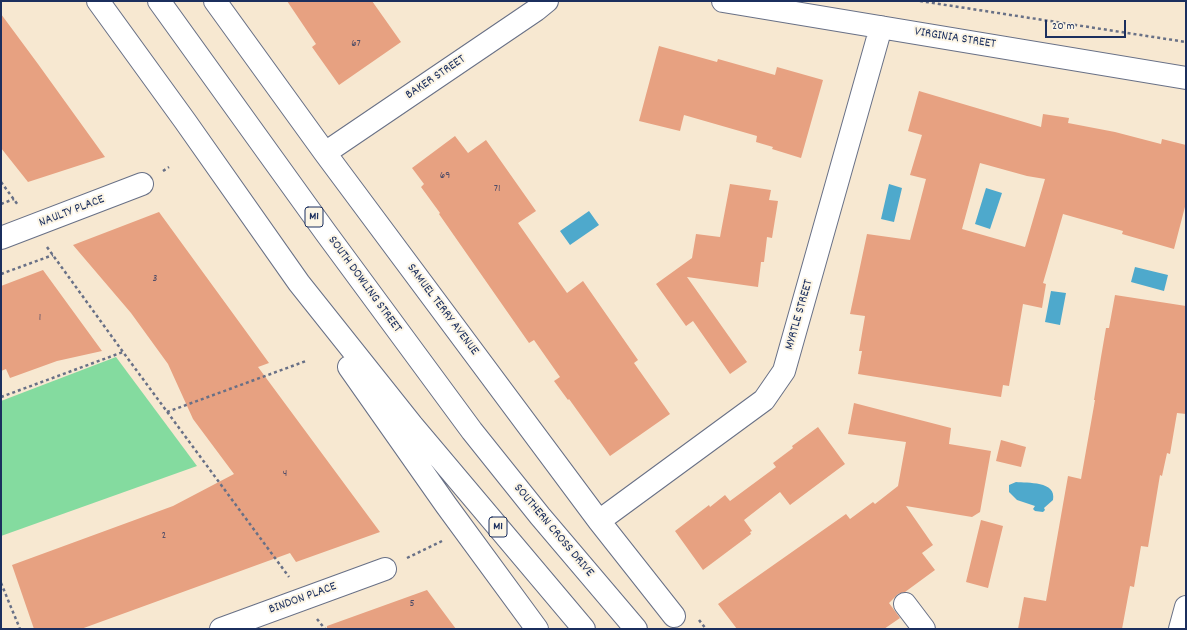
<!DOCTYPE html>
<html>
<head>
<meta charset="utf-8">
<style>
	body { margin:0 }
	#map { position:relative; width:1187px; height:630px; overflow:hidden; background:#f7e8d1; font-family:Dekko,sans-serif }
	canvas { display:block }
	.frame { position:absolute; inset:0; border:2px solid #1b2f5e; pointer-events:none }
	.scale { position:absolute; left:1045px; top:20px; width:81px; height:18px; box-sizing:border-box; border:2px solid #1b2f5e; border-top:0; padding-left:5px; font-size:12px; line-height:14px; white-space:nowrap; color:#1b2f5e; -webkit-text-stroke:3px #fcf5e5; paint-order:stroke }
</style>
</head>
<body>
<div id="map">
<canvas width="1187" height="630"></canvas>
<div class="frame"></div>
<div class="scale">20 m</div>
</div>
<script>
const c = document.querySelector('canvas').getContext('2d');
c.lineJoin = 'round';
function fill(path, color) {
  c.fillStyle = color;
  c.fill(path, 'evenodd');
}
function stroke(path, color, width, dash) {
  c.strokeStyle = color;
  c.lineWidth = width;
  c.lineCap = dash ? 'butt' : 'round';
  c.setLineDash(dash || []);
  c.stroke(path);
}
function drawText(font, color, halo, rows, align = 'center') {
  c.font = font + ' Dekko,sans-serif';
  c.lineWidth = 4;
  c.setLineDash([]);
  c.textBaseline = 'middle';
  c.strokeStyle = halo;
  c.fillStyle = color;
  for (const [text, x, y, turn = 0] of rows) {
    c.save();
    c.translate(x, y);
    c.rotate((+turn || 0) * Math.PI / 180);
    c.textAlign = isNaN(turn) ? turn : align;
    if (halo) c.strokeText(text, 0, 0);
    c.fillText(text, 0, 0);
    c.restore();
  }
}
fill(new Path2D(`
	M116,357l81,109 -196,70v-135z`), '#84db9f');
fill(new Path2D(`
	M889,184l13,4 -8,34 -13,-3z
	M986,188l16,5 -12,36 -15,-5z
	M589,211l10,14 -29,20 -10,-14z
	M1135,267l33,8 -4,16 -33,-9z
	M1051,291l15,2 -6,32 -15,-3z
	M1016,482c11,1 41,-1 37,18l-9,8 1,2 -2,2 -8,-1 -2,-2 2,-3 -18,-6 -8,-8v-7z`), '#4ea9cc');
fill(new Path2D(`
	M287,1h85l29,41 -62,43 -27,-38 4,-3z
	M1,14l37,50 67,93 -77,25 -27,-34z
	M659,46l58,16 1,-3 57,16 2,-8 46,13 -22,78 -29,-9 1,-2 -17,-5 1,-6 -73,-21 -4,16 -41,-10z
	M919,91l122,36 2,-13 26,4 -1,5 47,9 46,12 1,-5 24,6v58l-12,46 -52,-15 1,-3 -60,-17 -20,69 3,1 -4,24 -19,-4 -14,82 -6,-1 -2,12 -143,-23 4,-23h-3l6,-35 -15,-2 17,-80 43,6 16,-61 -16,-4 12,-40 -14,-4zM980,163l47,13 18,3 -20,68 -63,-18z
	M455,136l13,17 18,-13 50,71 -18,12 49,70 16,-12 55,79 -4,3 36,51 -60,42 -41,-57 -1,1 -14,-19 6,-4 -26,-37 -5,3 -90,-129 1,-1 -19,-26 3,-3 -12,-16z
	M730,184l41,6 -2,10 9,1 -6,37 -5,-1 -3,25h-3l-3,25 -71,-10 60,85 -17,12 -37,-53 -7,5 -30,-42 36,-26 4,-24 24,3z
	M159,212l110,151 -11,4 122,165 -84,30 -6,-9 -209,76h-47l-22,-64 161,-59 61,-32 -41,-55 -25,-55 -37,-51 -58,-68z
	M43,270l59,81 -45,10 -47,17 -4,-9 -5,2v-85z
	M1115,295l71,11v108l-9,-1 -7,41 -3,-1 -5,23 -2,-1 -12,72 -7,-1 -7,41 -4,-1 -8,43h-104l6,-32 22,4 22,-125 13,3 14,-79h-1l7,-43 5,-29h3z
	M854,403l97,25 -2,16 42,7 -11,61 -8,5 -66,-11 27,39 -11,8 13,17 -30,22 -7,2 -9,9 11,15 -16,11h-147l-19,-25 128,-90 4,5 23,-17 2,2 23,-18 8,-44 -58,-8z
	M818,427l27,37 -55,41 -10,-13 -36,28 8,11 -2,1 1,2 -48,36 -28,-39 34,-26 1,2 15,-12 5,6 46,-34 -3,-4 20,-15 -1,-2z
	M1001,440l25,7 -5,20 -25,-6z
	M981,520l22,6 -15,62 -22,-6z
	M427,590l29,39h-129v-3z`), '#e7a181');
const minor = new Path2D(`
	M215,1l110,152 274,368 75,95
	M723,1l463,77
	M325,153l211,-143 11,-9
	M1,238l141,-54
	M599,521l165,-121 20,-29 97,-344
	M905,604l19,25
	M221,629l164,-60
	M1180,629l6,-22`);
const highway = new Path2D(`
	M98,1l87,120 114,162 113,142 172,204
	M159,1l167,232 146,198 68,85 96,113
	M349,367l97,138 91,124`);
stroke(minor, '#687086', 24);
stroke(highway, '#687086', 24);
stroke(new Path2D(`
	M920,1l266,41
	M163,171l6,-4
	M1,182l17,23
	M1,204l13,-5
	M47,247l76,105 166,225
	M1,274l52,-19
	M1,397l122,-45
	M167,412l139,-51
	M407,558l35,-17
	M1,583l19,46
	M317,619l8,10
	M699,620l7,9`), '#687086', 2.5, [3, 3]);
stroke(minor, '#fff', 22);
stroke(highway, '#fff', 22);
drawText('11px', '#4e4c67', null, [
	["67",356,44],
	["69",445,176],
	["71",497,189],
	["3",155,279],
	["1",40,318],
	["4",285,474],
	["2",164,536],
	["5",412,604]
]);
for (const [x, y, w] of [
	[314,217,18],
	[498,527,18]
]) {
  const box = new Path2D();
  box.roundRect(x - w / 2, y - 10, w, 20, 3);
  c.fillStyle = '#fcf5e5';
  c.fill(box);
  stroke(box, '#1b2f5e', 1);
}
drawText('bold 12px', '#1b2f5e', null, [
	["M1",314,217],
	["M1",498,527]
]);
drawText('13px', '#1b2f5e', '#fcf5e5', [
	["VIRGINIA STREET",955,39,9],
	["BAKER STREET",436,78,-34],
	["NAULTY PLACE",72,212,-21],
	["SOUTH DOWLING STREET",364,285,54],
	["SAMUEL TERRY AVENUE",442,310,53],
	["MYRTLE STREET",800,315,-74],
	["SOUTHERN CROSS DRIVE",553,531,50],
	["BINDON PLACE",303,599,-20]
]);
</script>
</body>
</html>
